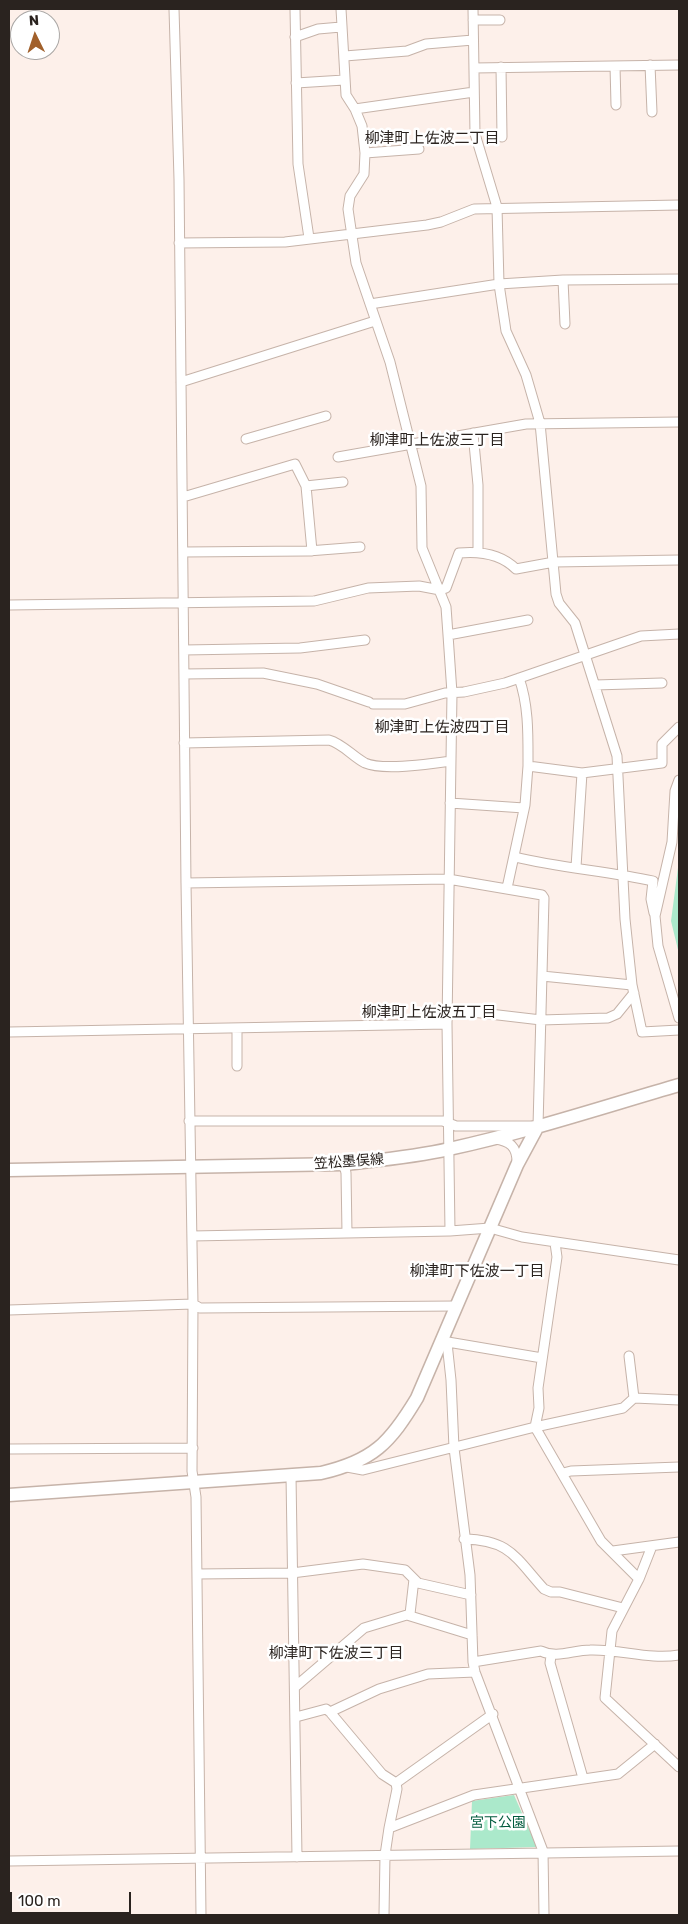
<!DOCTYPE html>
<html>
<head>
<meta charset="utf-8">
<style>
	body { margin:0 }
	#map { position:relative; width:688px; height:1924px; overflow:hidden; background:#fdf0ea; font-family:Rubik,sans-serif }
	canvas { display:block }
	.frame { position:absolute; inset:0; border:10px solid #2a231f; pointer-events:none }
	.north { position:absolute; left:10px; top:10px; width:50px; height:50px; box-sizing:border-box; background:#fff; border:1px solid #aaa7a5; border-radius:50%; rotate:356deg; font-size:14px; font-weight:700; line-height:20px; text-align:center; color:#2a231f }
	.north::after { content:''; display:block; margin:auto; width:18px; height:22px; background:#a1602b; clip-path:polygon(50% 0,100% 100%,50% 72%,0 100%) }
	.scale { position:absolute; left:10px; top:1892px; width:121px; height:22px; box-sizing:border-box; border:2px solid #2a231f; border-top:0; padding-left:6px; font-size:15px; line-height:18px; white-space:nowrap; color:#2a231f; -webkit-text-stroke:4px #fff; paint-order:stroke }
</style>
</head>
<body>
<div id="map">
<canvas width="688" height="1924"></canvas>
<div class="frame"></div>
<div class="north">N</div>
<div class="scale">100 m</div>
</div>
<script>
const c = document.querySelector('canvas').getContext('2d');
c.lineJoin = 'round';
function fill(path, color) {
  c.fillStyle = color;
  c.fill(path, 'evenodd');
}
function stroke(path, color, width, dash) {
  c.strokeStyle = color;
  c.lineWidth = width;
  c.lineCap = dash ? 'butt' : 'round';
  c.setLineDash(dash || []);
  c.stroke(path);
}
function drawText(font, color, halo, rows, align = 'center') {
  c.font = font + ' Rubik,"Noto Sans JP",sans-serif';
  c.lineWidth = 5;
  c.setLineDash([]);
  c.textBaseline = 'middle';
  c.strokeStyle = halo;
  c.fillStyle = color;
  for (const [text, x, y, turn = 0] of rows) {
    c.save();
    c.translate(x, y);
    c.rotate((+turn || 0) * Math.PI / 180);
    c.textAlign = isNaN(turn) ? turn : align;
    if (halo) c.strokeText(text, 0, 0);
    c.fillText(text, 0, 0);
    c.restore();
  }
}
fill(new Path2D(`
	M679,860v94l-8,-33z
	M514,1795l23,52 -67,2 2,-48z`), '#abe9cb');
const street = new Path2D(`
	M174,9l5,170 7,704 7,421 -1,167 4,26 5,418
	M295,9l3,155 11,74
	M341,9l5,86 9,14 7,17 3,27 -1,21 -14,22 -2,13 8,54 34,99 31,124 1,62 24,59 2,28 4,58 -5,331 3,207
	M473,9l2,125 22,73 2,77 7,47 20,44 14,48 16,171 3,9 16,20 42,133 8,163 7,66 10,47 37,-2
	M473,20h27
	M295,37l23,-8 23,-2
	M345,56l62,-5 19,-7 47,-4
	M650,65l2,47
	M615,66l1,39
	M501,67l1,70
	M474,68l205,-3
	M296,83l48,-3
	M355,109l119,-17
	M365,153l54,-4
	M179,243l106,-1 142,-17 14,-3 33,-13 205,-4
	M563,280l2,44
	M370,304l129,-20 64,-4 116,-1
	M181,382l194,-61
	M473,433l5,52v66
	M246,439l80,-23
	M338,457l188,-33 153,-2
	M306,486l37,-4
	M183,497l112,-33 11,22 6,65
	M183,552l125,-1 52,-4
	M9,605l305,-4 54,-13 51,-2 21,4 6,-2 13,-35c21,-2 42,1 57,16l38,-7 125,-2
	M448,635l80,-15
	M184,650l116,-2 65,-8
	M184,674l79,-1 54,11 52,18
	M519,678c10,28 9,59 9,88l54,7 80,-10v-19l17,-17
	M595,685l67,-2
	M373,704h32l40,-11 19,-1 41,-9 136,-47 38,-2
	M184,743l145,-3c14,4 23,16 36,23 18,8 65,1 86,-2
	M679,780l-4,11 -3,51 -17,74 3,30 21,72
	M450,803l74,5
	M515,857c45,11 92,14 138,24l-2,18 3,14
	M576,867l6,-94
	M186,883l262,-4 94,16 2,3 -6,228h-82l-13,-5h-254
	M507,888l18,-83 3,-39
	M542,976l90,9
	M447,1009l94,11 67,-2 9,-4 17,-21
	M237,1028v38
	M9,1032l438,-8
	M495,1139c15,2 22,8 22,23
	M344,1164l2,9 1,60
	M192,1236l258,-5 40,-3 32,9 157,23
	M555,1243l2,14 -19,131 1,20 -4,19 66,114 38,38 13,-33
	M9,1310l184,-6 7,4 256,-2
	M442,1341l100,17
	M447,1343l4,37 3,68 16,127 3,87 2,10 68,179 1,64
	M629,1356l5,42
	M9,1449l184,-1
	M347,1467l16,3 172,-43 88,-19 11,-10 45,2
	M563,1473l8,-2 108,-4
	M291,1476l6,381
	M464,1539c46,1 51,18 80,50l7,3h9l63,16
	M613,1551l66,-9
	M197,1574l95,-1 71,-9 42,6 13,13 53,12
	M639,1579l-27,52 -7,67 74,69
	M407,1615l65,20
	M551,1656l-1,7 33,115
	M473,1662l68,-11c16,8 32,-1 49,-1 30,-1 59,10 89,5
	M295,1687l69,-59 46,-14 4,-35
	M330,1712l49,-23 49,-15 47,-2
	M296,1717l30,-8 4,3 52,62 14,9 1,6 -8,39
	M396,1783l97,-69
	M9,1861l670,-10
	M384,1915l1,-60 4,-27 85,-33 144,-21 37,-30`);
const secondary = new Path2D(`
	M9,1170l335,-6c35,-4 71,-7 105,-15 78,-17 154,-42 230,-64
	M9,1495l312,-22c52,-12 69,-30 96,-75l100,-233 21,-39`);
stroke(street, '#c6b3a9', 11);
stroke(secondary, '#c6b3a9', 15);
stroke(street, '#fff', 9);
stroke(secondary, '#fff', 12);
drawText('14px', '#2a231f', '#fff', [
	["笠松墨俣線",349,1162,-4]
]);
drawText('14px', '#005a3d', '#fff', [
	["宮下公園",498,1823]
]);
drawText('15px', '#2a231f', '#fff', [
	["柳津町上佐波二丁目",432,139],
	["柳津町上佐波三丁目",437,441],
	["柳津町上佐波四丁目",442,728],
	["柳津町上佐波五丁目",429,1013],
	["柳津町下佐波一丁目",477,1272],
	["柳津町下佐波三丁目",336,1654]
]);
</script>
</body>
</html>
